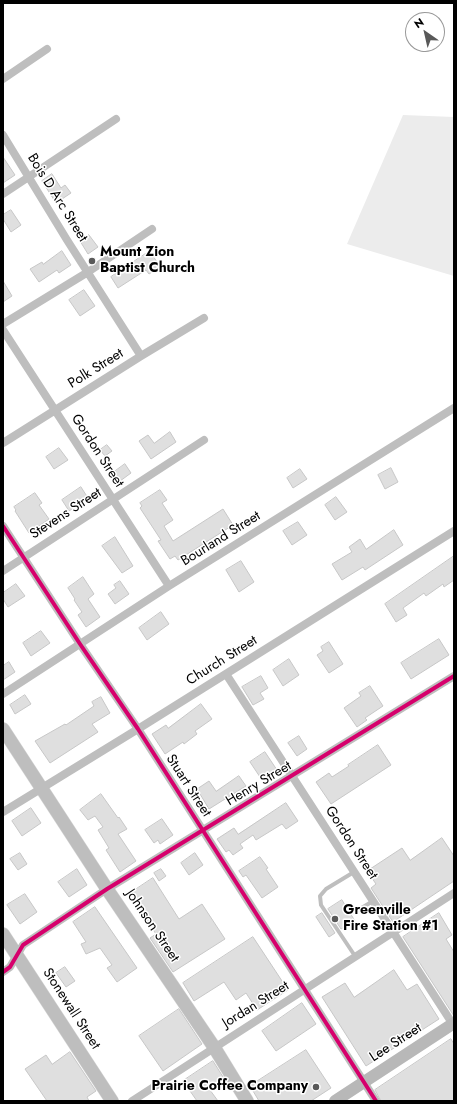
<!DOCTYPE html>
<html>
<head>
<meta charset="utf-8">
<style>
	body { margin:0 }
	#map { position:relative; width:457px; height:1104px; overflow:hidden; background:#fff; font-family:Jost,sans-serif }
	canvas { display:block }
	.frame { position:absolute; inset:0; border:4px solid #000; pointer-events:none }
	.north { position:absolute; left:405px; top:12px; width:40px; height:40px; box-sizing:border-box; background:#fff; border:1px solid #999; border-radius:50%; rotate:326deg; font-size:11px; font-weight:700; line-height:16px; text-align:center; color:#000 }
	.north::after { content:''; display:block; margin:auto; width:14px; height:18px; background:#595959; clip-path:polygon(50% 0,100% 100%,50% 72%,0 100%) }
</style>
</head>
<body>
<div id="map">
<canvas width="457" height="1104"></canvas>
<div class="frame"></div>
<div class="north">N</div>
</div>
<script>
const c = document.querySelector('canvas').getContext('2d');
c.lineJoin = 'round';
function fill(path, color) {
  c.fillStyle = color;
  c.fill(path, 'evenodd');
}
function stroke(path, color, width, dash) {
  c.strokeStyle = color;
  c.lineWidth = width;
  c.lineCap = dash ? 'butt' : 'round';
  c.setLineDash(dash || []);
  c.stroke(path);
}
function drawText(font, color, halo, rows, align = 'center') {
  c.font = font + ' Jost,sans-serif';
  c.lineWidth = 3;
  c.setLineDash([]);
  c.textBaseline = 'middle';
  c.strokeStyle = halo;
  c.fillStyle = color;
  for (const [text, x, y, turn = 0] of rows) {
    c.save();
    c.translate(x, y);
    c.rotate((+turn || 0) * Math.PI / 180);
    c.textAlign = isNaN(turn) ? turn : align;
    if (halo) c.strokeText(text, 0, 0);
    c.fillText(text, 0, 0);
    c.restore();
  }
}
fill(new Path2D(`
	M403,115l51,2v159l-107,-32z`), '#ececec');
const building = new Path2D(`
	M3,157l12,18 -12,8z
	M52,174l9,14 4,-3 6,8 -15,10 -14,-22z
	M11,210l10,15 -10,7 -8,-13v-4z
	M89,235l9,12 -10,7 -8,-13z
	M62,251l9,14 -12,8 -2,-3 -18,12 -9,-13 12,-7 1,2z
	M150,251l10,16 -11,7 -3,-4 -28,18 -7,-11z
	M3,281l9,15 -9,6z
	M84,290l11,16 -15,10 -11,-16z
	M170,432l6,10 -25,17 -12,-18 9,-6 6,8z
	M107,445l5,6 -7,5 -5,-6z
	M59,448l9,12 -14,9 -8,-12z
	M125,464l6,9 -15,11 -6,-9z
	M391,468l7,14 -13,7 -7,-14z
	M300,469l7,10 -14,9 -6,-10z
	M81,487l7,11 -19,13 -7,-11z
	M160,490l7,10 -5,3 11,17 -9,6 9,15 50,-32 10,16 -55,35 -3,-4 -5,3 -12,-18 3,-1 -21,-32 2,-2 -2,-3z
	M35,493l7,10 -3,2 10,14 -20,14 -14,-22 1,-1 -2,-3z
	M336,497l11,15 -12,8 -10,-15z
	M298,522l9,13 -15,10 -9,-14z
	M394,530l9,15 -38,25 -2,-3 -21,13 -10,-16 20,-12 -3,-5 11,-8 6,10z
	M115,537l18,29 -11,7 -20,-27z
	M454,556v24l-10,7 -1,-3 -17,12 -2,-3 -21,15 4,7 -11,7 -11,-18z
	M241,561l13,21 -15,10 -13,-22z
	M83,577l11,17 -6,5 12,18 -14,10 -8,-12 4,-3 -8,-12 1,-1 -7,-11z
	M120,581l9,13 -14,10 -7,-10 8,-6 -2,-3z
	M16,584l9,12 -17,11 -5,-8v-6z
	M161,612l8,12 -22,16 -8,-12z
	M41,631l9,12 -19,13 -8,-13z
	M439,639l10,16 -38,24 -10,-16z
	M329,642l14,22 -14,9 -12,-18 6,-4 -2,-4z
	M289,659l10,16 -16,11 -10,-16z
	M9,662l6,10 -12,8v-14z
	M261,676l7,12 -8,5 4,6 -11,6 -11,-18z
	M370,686l13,20 -18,12 2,2 -10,7 -13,-19 17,-12 -2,-3z
	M25,695l6,9 -16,10 -5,-9z
	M101,697l9,16 -18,11 6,8 -48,31 -15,-22 30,-17 1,1 28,-19 -2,-4z
	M201,704l11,15 -17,12 2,3 -13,10 -1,-2 -18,12 -13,-20 14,-9 2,3z
	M299,736l8,13 -10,7 -9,-13z
	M378,745l13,20 -60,39 -15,-22 13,-9 3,4 17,-11 -1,-1z
	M265,752l12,18 -15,10 -12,-18z
	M239,776l7,10 -37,23 -12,-20 12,-8 7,10z
	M101,794l17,24 1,-1 8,12 -9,5 18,27 -16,11 -14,-22 3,-2 -11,-18 5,-3 -8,-11 -7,4 -8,-10z
	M286,803l12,18 -12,8 -4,-5 -26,16 -3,-5 -13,9 3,4 -10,7 -4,-5 -3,2 -9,-13 17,-11 4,6z
	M31,808l10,15 -19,13 -10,-15z
	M162,819l11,16 -13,9 -2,-4 -4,3 -9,-13z
	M442,838l12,18v25l-61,41 -22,-34 5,-4 -9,-13 35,-23 8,12z
	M20,853l7,11 -9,6 -8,-11z
	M195,853l8,12 -14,10 -8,-12z
	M260,857l8,11 -2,1 12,18 -16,11 -16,-23 -3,2 -4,-6z
	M77,869l10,16 -18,12 -11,-15z
	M161,869l5,7 -7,5 -5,-8z
	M153,878l26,41 23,-15 23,35 -52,33 -23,-34 6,-4 -16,-24 3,-2 -11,-16z
	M25,894l12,18 -17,12 -13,-19z
	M342,900l13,21 -14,8 -13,-20z
	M95,907l42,61 -20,14 -10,-14 5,-3 -12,-17 -14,6 -5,-10 5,-2 -13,-20z
	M322,913l13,20 -6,4 -13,-20z
	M439,913l13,22 -6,4 8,13v64l-51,-79z
	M253,937l35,53 -31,20 -11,-17 -10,7 -12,-18 -30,19 -11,-18z
	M65,967l10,14 -9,6 -10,-14z
	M394,970l13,20 10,-6 22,35 -73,47 -44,-69 23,-14 9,14z
	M302,1003l14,21 -40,27 -14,-20z
	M179,1009l23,35 -39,27 -24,-35z
	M451,1039l3,5v57h-73l-6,-11z
	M306,1050l25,38 -20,13h-52l-9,-15z
	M70,1052l26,39 -9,6 2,4h-42l-22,-32 21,-14 6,9z
	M213,1061l12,19 -15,10 8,11h-21l-14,-20z`);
fill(building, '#dfdfdf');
stroke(building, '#c7c7c7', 1);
const primary = new Path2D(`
	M3,729l104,160 107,158 33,54
	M3,934l109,167`);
stroke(primary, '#dbdbdb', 14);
stroke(new Path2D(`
	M354,872l-28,17 -6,7 1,9 34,51
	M355,912l18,-11`), '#bebebe', 4);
stroke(new Path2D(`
	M3,79l44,-30
	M3,135l64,105 74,116
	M3,194l113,-75
	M3,324l85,-52 64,-43
	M3,330l166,256
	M3,443l138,-87 63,-38
	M3,526l77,118 58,85 238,372
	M3,571l201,-131
	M226,674l228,352
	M3,694l166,-108 285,-178
	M3,812l135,-83 316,-198
	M3,972l7,-5 13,-22 84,-56 347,-213
	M132,1101l322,-208`), '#bebebe', 8);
stroke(new Path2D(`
	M335,1101l119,-78`), '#b8b8b8', 12);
stroke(primary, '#bebebe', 13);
stroke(new Path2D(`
	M3,526l77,118 58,85 238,372
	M3,972l7,-5 13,-22 84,-56 347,-213`), '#d6006c', 4);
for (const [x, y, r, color] of [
	[92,261,4,"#595959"],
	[335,919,4,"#595959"],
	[316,1087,4,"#595959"]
]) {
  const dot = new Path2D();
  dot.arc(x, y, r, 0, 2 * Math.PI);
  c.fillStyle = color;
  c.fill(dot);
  stroke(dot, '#fff', 1.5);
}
drawText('14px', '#000', '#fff', [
	["Bois D Arc Street",57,198,58],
	["Polk Street",96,369,-32],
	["Gordon Street",97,451,57],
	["Stevens Street",66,514,-33],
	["Bourland Street",221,539,-32],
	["Church Street",222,661,-32],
	["Henry Street",259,784,-31],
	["Stuart Street",188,786,57],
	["Gordon Street",351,843,57],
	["Johnson Street",152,926,56],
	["Jordan Street",256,1005,-32],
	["Stonewall Street",71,1009,57],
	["Lee Street",396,1043,-33]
]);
drawText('bold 14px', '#000', '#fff', [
	["Mount Zion",100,253],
	["Baptist Church",100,269],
	["Greenville",343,911],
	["Fire Station #1",343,927],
	["Prairie Coffee Company",308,1087,"right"]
], 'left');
</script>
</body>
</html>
